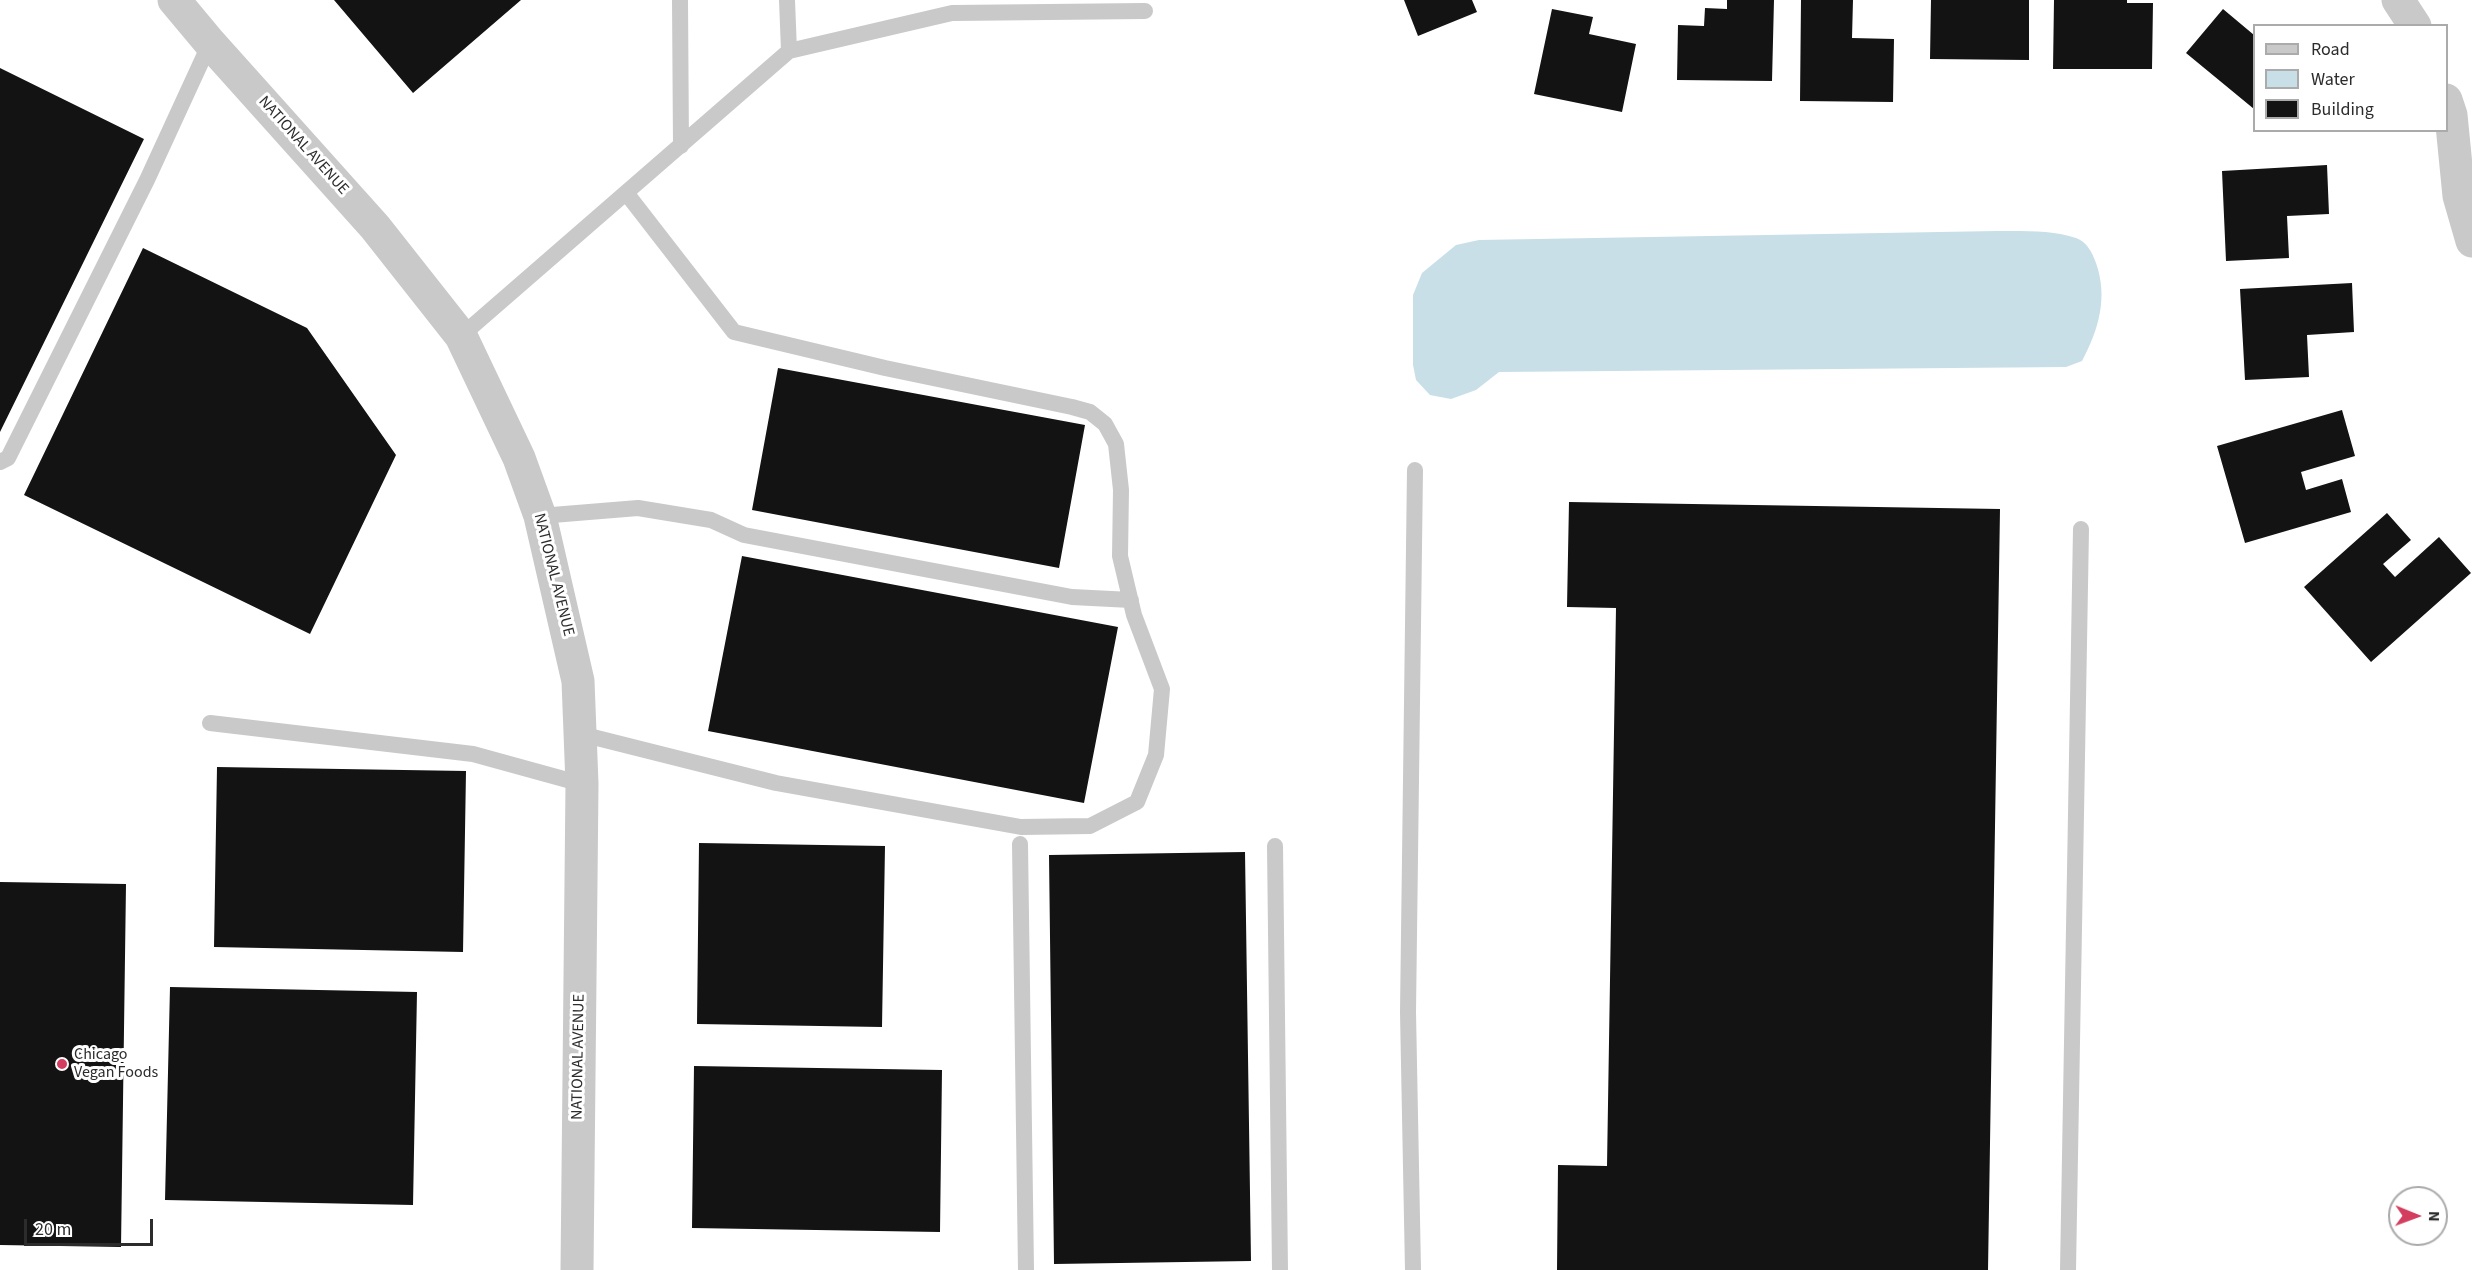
<!DOCTYPE html>
<html>
<head>
<meta charset="utf-8">
<style>
	body { margin:0 }
	#map { position:relative; width:2472px; height:1270px; overflow:hidden; background:#fff; font-family:"Source Sans 3",sans-serif }
	canvas { display:block }
	.legend { position:absolute; left:2253px; top:24px; width:195px; height:108px; box-sizing:border-box; background:#fff; border:2px solid #ababab; margin:0; padding:8px 10px; list-style:none; font-size:18px; color:#2c2c2c }
	.legend li { display:flex; align-items:center; gap:12px; height:30px }
	.legend b { width:30px; border:2px solid #ababab }
	.north { position:absolute; left:2388px; top:1186px; width:60px; height:60px; box-sizing:border-box; background:#fff; border:2px solid #ababab; border-radius:50%; rotate:91deg; font-size:16px; font-weight:700; line-height:24px; text-align:center; color:#2c2c2c }
	.north::after { content:''; display:block; margin:auto; width:21px; height:27px; background:#d33e5e; clip-path:polygon(50% 0,100% 100%,50% 72%,0 100%) }
	.scale { position:absolute; left:24px; top:1219px; width:129px; height:27px; box-sizing:border-box; border:3px solid #2c2c2c; border-top:0; padding-left:8px; font-size:18px; line-height:21px; white-space:nowrap; color:#2c2c2c; -webkit-text-stroke:4px #fff; paint-order:stroke }
</style>
</head>
<body>
<div id="map">
<canvas width="2472" height="1270"></canvas>
<ul class="legend">
<li><b style="height:8px;background:#c9c9c9"></b>Road</li>
<li><b style="height:16px;background:#c8dfe7"></b>Water</li>
<li><b style="height:16px;background:#131313"></b>Building</li>
</ul>
<div class="north">N</div>
<div class="scale">20 m</div>
</div>
<script>
const c = document.querySelector('canvas').getContext('2d');
c.lineJoin = 'round';
function fill(path, color) {
  c.fillStyle = color;
  c.fill(path, 'evenodd');
}
function stroke(path, color, width, dash) {
  c.strokeStyle = color;
  c.lineWidth = width;
  c.lineCap = dash ? 'butt' : 'round';
  c.setLineDash(dash || []);
  c.stroke(path);
}
function drawText(font, color, halo, rows, align = 'center') {
  c.font = font + ' "Source Sans 3",sans-serif';
  c.lineWidth = 6;
  c.setLineDash([]);
  c.textBaseline = 'middle';
  c.strokeStyle = halo;
  c.fillStyle = color;
  for (const [text, x, y, turn = 0] of rows) {
    c.save();
    c.translate(x, y);
    c.rotate((+turn || 0) * Math.PI / 180);
    c.textAlign = isNaN(turn) ? turn : align;
    if (halo) c.strokeText(text, 0, 0);
    c.fillText(text, 0, 0);
    c.restore();
  }
}
fill(new Path2D(`
	M1997,231c24,0 57,-1 79,7 11,4 16,14 20,25 12,34 3,66 -14,98l-16,6 -567,5 -23,18 -25,9 -21,-4 -14,-15 -3,-15v-70l9,-22 34,-28 23,-5z`), '#c8dfe7');
fill(new Path2D(`
	M334,0h187l-108,93z
	M1404,0h68l5,12 -59,24z
	M1727,0h47l-2,81 -95,-1 1,-55 26,1 1,-18 22,1z
	M1801,0h52l-1,38 42,1 -1,63 -93,-1z
	M1931,0h98v60l-99,-1z
	M2054,0h73v3h26l-1,66h-99z
	M1552,9l41,8 -4,17 47,10 -14,68 -88,-18z
	M2223,9l31,26v74l-68,-56z
	M0,68l144,71 -144,293z
	M2327,165l2,49 -42,2 2,42 -63,3 -4,-90z
	M143,248l164,80 89,127 -86,179 -286,-139z
	M2352,283l2,49 -47,3 2,42 -64,3 -5,-91z
	M778,368l307,57 -26,143 -307,-58z
	M2342,410l13,46 -54,16 5,18 36,-11 9,33 -106,31 -28,-97z
	M1569,502l431,7 -12,761h-431l1,-105 49,1 9,-558 -49,-1z
	M2387,513l24,27 -28,24 12,13 44,-40 32,36 -100,89 -67,-75z
	M742,556l376,71 -34,176 -376,-72z
	M217,767l249,4 -3,181 -249,-5z
	M699,843l186,3 -3,181 -185,-3z
	M1245,852l6,409 -197,3 -5,-409z
	M0,882l126,2 -5,363 -121,-2z
	M170,987l247,5 -4,213 -248,-5z
	M694,1066l248,4 -2,162 -248,-4z`), '#131313');
stroke(new Path2D(`
	M680,0l1,146
	M787,0l2,51
	M461,336l328,-285 163,-38 193,-2
	M0,462l8,-4 139,-278 63,-137
	M540,516l98,-8 73,12 33,15 328,62 59,3
	M210,723l263,31 109,30
	M581,734l195,49 245,44 69,-1 47,-24 19,-47 6,-66 -28,-74 -14,-59 1,-66 -5,-46 -11,-20 -15,-12 -18,-5 -187,-39 -151,-36 -107,-138
	M1020,844l6,426
	M1275,846l5,424
	M1413,1270l-5,-258 7,-542
	M2068,1270l13,-741`), '#c9c9c9', 16);
stroke(new Path2D(`
	M174,0l36,43 165,184 86,109 58,122 21,58 38,165 4,103 -5,486
	M2398,0l17,26
	M2446,100l5,15 8,81 13,45`), '#c9c9c9', 33);
for (const [x, y, r, color] of [
	[62,1064,6,"#d33e5e"]
]) {
  const dot = new Path2D();
  dot.arc(x, y, r, 0, 2 * Math.PI);
  c.fillStyle = color;
  c.fill(dot);
  stroke(dot, '#fff', 2);
}
drawText('16px', '#2c2c2c', '#fff', [
	["NATIONAL AVENUE",303,146,48],
	["NATIONAL AVENUE",553,575,76],
	["NATIONAL AVENUE",579,1057,-89]
]);
drawText('16px', '#2c2c2c', '#fff', [
	["Chicago",74,1055],
	["Vegan Foods",74,1073]
], 'left');
</script>
</body>
</html>
